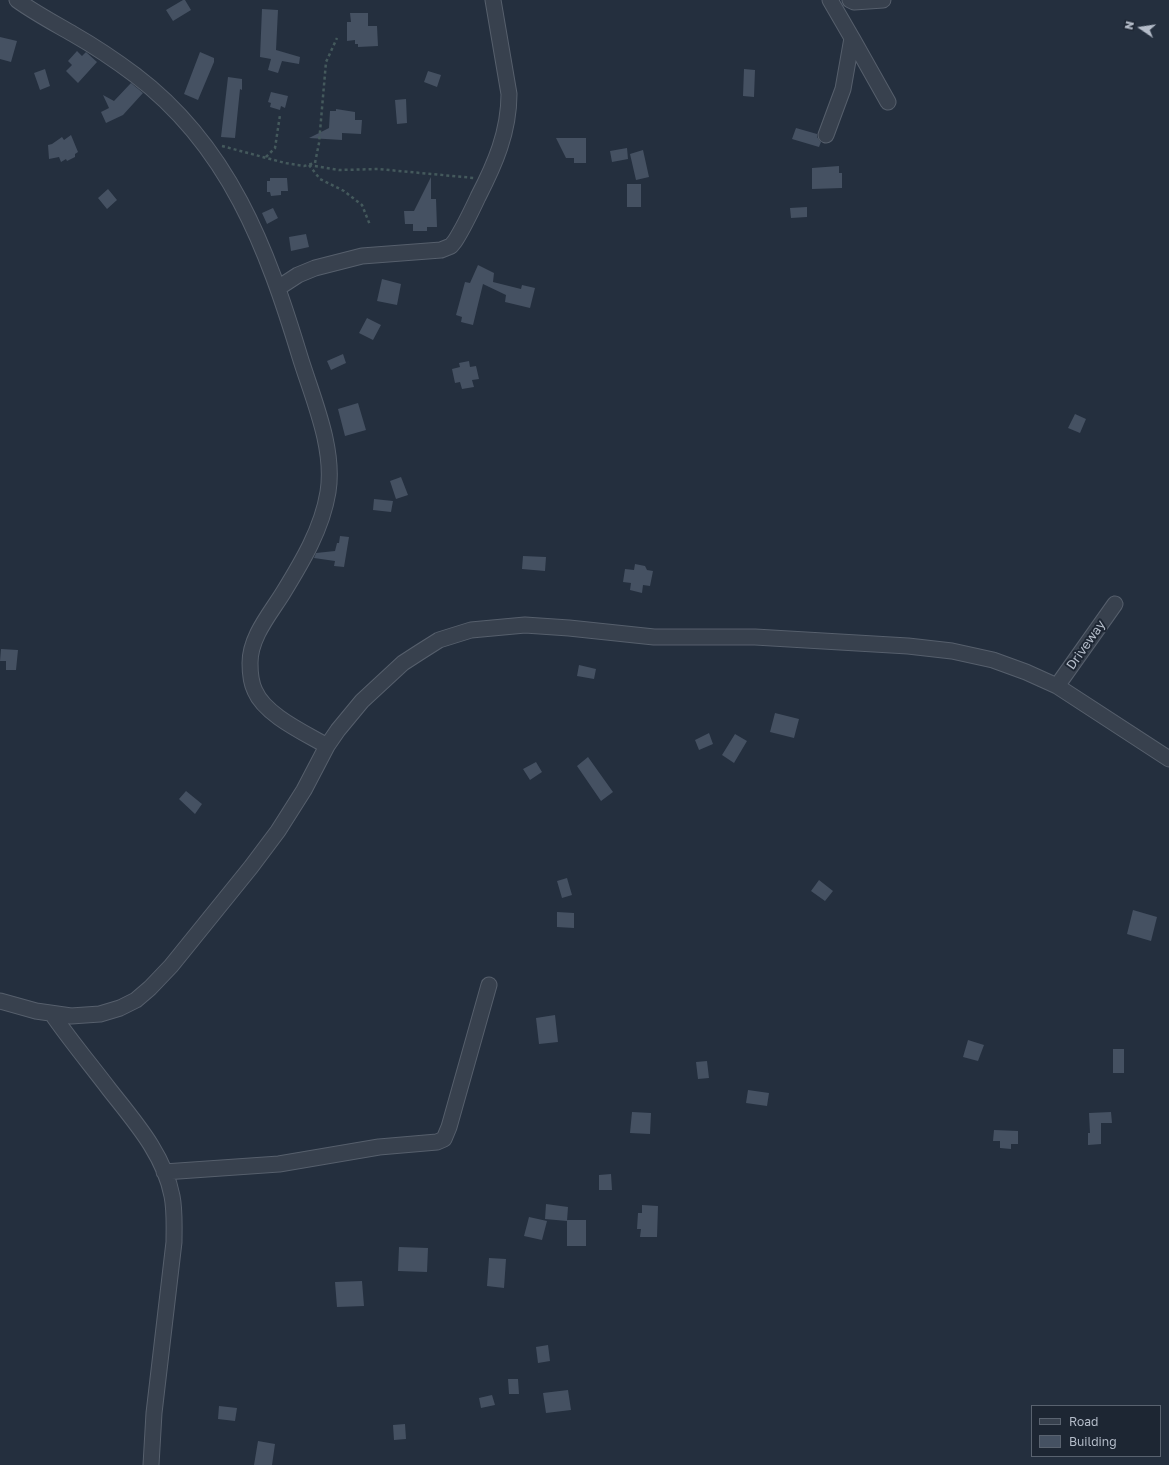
<!DOCTYPE html>
<html>
<head>
<meta charset="utf-8">
<style>
	body { margin:0 }
	#map { position:relative; width:1169px; height:1465px; overflow:hidden; background:#242f3e; font-family:"Golos Text",sans-serif }
	canvas { display:block }
	.legend { position:absolute; left:1031px; top:1405px; width:130px; height:52px; box-sizing:border-box; background:#1d2633; border:1px solid #59626f; margin:0; padding:5px 7px; list-style:none; font-size:12px; color:#b4bcc9 }
	.legend li { display:flex; align-items:center; gap:8px; height:20px }
	.legend b { width:20px; border:1px solid #59626f }
	.north { position:absolute; left:1121px; top:8px; width:40px; height:40px; -webkit-text-stroke:3px #1d2633; paint-order:stroke; rotate:283deg; font-size:11px; font-weight:700; line-height:16px; text-align:center; color:#b4bcc9 }
	.north::after { content:''; display:block; margin:auto; width:14px; height:18px; background:#b4bcc9; clip-path:polygon(50% 0,100% 100%,50% 72%,0 100%) }
</style>
</head>
<body>
<div id="map">
<canvas width="1169" height="1465"></canvas>
<ul class="legend">
<li><b style="height:5px;background:#38414e"></b>Road</li>
<li><b style="height:11px;background:#455162"></b>Building</li>
</ul>
<div class="north">N</div>
</div>
<script>
const c = document.querySelector('canvas').getContext('2d');
c.lineJoin = 'round';
function fill(path, color) {
  c.fillStyle = color;
  c.fill(path, 'evenodd');
}
function stroke(path, color, width, dash) {
  c.strokeStyle = color;
  c.lineWidth = width;
  c.lineCap = dash ? 'butt' : 'round';
  c.setLineDash(dash || []);
  c.stroke(path);
}
function drawText(font, color, halo, rows, align = 'center') {
  c.font = font + ' "Golos Text",sans-serif';
  c.lineWidth = 4;
  c.setLineDash([]);
  c.textBaseline = 'middle';
  c.strokeStyle = halo;
  c.fillStyle = color;
  for (const [text, x, y, turn = 0] of rows) {
    c.save();
    c.translate(x, y);
    c.rotate((+turn || 0) * Math.PI / 180);
    c.textAlign = isNaN(turn) ? turn : align;
    if (halo) c.strokeText(text, 0, 0);
    c.fillText(text, 0, 0);
    c.restore();
  }
}
fill(new Path2D(`
	M183,0h2l6,10 -18,11 -7,-11z
	M262,9l16,1 -2,40 24,7 -1,7 -17,-3 -4,12 -10,-3 3,-11 -11,-2z
	M350,13h18v13h9l1,20 -20,1v-3h-3v-4l-8,1v-19h4z
	M0,37l17,4 -6,21 -11,-3z
	M77,51l5,5 4,-4 11,10 -19,21 -12,-12 6,-6 -4,-4z
	M200,52l14,6v4l-16,38 -14,-6z
	M45,69l5,17 -10,4 -6,-17z
	M744,69l11,1 -1,27 -11,-1z
	M428,71l13,4 -4,12 -13,-5z
	M228,77l14,2v11l-2,-1 -5,49 -14,-1z
	M131,83l12,10 -20,22 -17,8 -5,-11 8,-4 -6,-13 11,6z
	M271,92l17,4 -3,12 -4,-2 -1,4 -10,-3 1,-4 -3,-1z
	M406,99l1,24 -10,1 -2,-24z
	M336,109l19,3v8h7l-1,14 -19,-1v7l-33,-2 20,-10 1,-17h6z
	M796,128l21,6v3l4,5 -2,5 -27,-8z
	M71,135l7,17 -3,2v3l-8,4 -1,-2 -5,3 -2,-5 -10,2 -1,-14 4,-1 10,-7 2,3z
	M556,138h30v25h-12v-5h-8z
	M627,148l1,11 -16,3 -2,-11z
	M643,150l6,27 -13,3 -6,-26z
	M839,166v7h3v15l-30,1v-21z
	M431,177v22h5l1,28h-10v4h-14v-7h-8l-1,-13h10z
	M270,178h17l1,13h-7v4l-10,1 -1,-4h-3v-11h3z
	M627,184h14v23h-14z
	M108,189l9,11 -10,9 -9,-11z
	M807,207v10l-16,1 -1,-10z
	M273,208l5,10 -11,6 -5,-11z
	M306,234l3,13 -18,4 -2,-14z
	M478,265l16,8 -1,9 28,7 1,-4 13,3 -5,20 -25,-6 1,-7 -23,-11 -10,41 -12,-3 1,-5 -6,-2 9,-33 5,1z
	M382,279l19,5 -4,21 -20,-4z
	M367,318l14,7 -8,15 -14,-7z
	M343,354l3,9 -15,7 -4,-9z
	M469,361l1,6 6,-1 3,13 -7,1 2,7 -12,2 -2,-7 -5,1 -3,-14 8,-2 -1,-4z
	M358,403l8,27 -21,6 -7,-27z
	M1075,414l11,5 -6,14 -12,-5z
	M401,477l7,18 -12,4 -6,-18z
	M374,499l19,2 -2,11 -18,-2z
	M340,536l9,1 -5,30 -10,-1 1,-5 -21,-3 2,-5 19,-2 2,-8h2z
	M523,556l23,1 -1,14 -23,-2z
	M635,564l10,2 2,4 6,1 -3,15 -7,-1 -1,8 -12,-3 1,-7 -8,-1 2,-13 9,1z
	M1,649l17,1 -2,20h-10v-9h-6z
	M579,665l17,4 -2,10 -17,-3z
	M775,713l24,6 -5,19 -24,-6z
	M709,733l4,11 -14,6 -4,-10z
	M735,734l12,7 -13,22 -12,-8z
	M588,757l25,35 -12,9 -24,-35z
	M536,762l6,10 -12,8 -7,-11z
	M186,791l16,13 -7,10 -16,-15z
	M567,878l5,17 -10,3 -5,-17z
	M819,880l14,11 -8,10 -14,-10z
	M1133,910l24,7 -6,24 -24,-7z
	M557,912l17,1v15l-17,-1z
	M555,1015l3,27 -19,2 -3,-26z
	M968,1040l16,5 -6,16 -15,-4z
	M1113,1049h11v24h-11z
	M707,1061l2,17 -11,1 -2,-17z
	M748,1090l21,3 -2,13 -21,-3z
	M632,1112l19,1 -1,21 -20,-1z
	M1111,1112l1,11h-11v21l-13,1v-12h2l-1,-20z
	M994,1130l24,1v13h-7v5l-11,-1v-7h-7z
	M611,1174l1,16h-13v-15z
	M546,1204l22,3 -1,14 -22,-2z
	M642,1205l16,1 -1,31h-17l1,-8h-4l1,-16h4z
	M529,1217l18,4 -5,19 -18,-4z
	M567,1220h19v26h-19z
	M399,1247l29,1 -1,24 -29,-1z
	M489,1258l17,1 -2,29 -17,-2z
	M362,1281l2,25 -27,1 -2,-25z
	M548,1345l2,16 -12,2 -2,-16z
	M508,1379h10l1,15h-10z
	M568,1390l3,20 -25,3 -3,-20z
	M492,1395l3,10 -14,3 -2,-10z
	M219,1406l18,2 -2,13 -17,-2z
	M405,1424l1,15 -12,1 -1,-15z
	M258,1441l17,3 -3,21h-18z`), '#455162');
const minor = new Path2D(`
	M17,0c18,13 37,23 56,34 21,12 42,26 62,41 94,71 132,173 165,282 13,42 35,91 28,135 -6,37 -26,70 -45,101 -13,21 -33,44 -33,70 0,9 1,20 5,28 10,24 50,42 72,55
	M850,0l4,2 29,-2
	M852,38l36,64
	M826,135l17,-46 9,-51 -22,-38
	M278,288l20,-13 17,-7 47,-12 79,-6 10,-4 4,-5c9,-14 16,-29 23,-44 17,-33 31,-65 31,-103l-16,-94
	M1057,686l58,-82
	M0,1001l36,10 35,5 29,-2 20,-6 16,-8 14,-12 21,-22 80,-99 27,-36 26,-41 23,-44 11,-16 24,-29 41,-38 17,-11 19,-12 32,-10 54,-5 44,3 85,9h101l153,9 44,5 41,9 33,12 31,14 112,73
	M52,1014c18,26 38,50 57,75 25,32 55,65 63,107 3,15 2,31 2,46l-20,171 -3,52
	M164,1172l115,-8 100,-17 58,-5 7,-3 5,-12 40,-142`);
stroke(minor, '#565f6c', 17);
stroke(new Path2D(`
	M222,146l63,17 19,3 11,-3 4,-20 7,-81 11,-24
	M266,157l9,-9 5,-33
	M309,165l30,5 39,-1 96,9
	M309,165l11,14 24,12 18,14 8,20`), '#44595c', 2.5, [3, 3]);
stroke(minor, '#38414e', 15);
drawText('13px', '#b4bcc9', '#1d2633', [
	["Driveway",1086,645,-55]
]);
</script>
</body>
</html>
